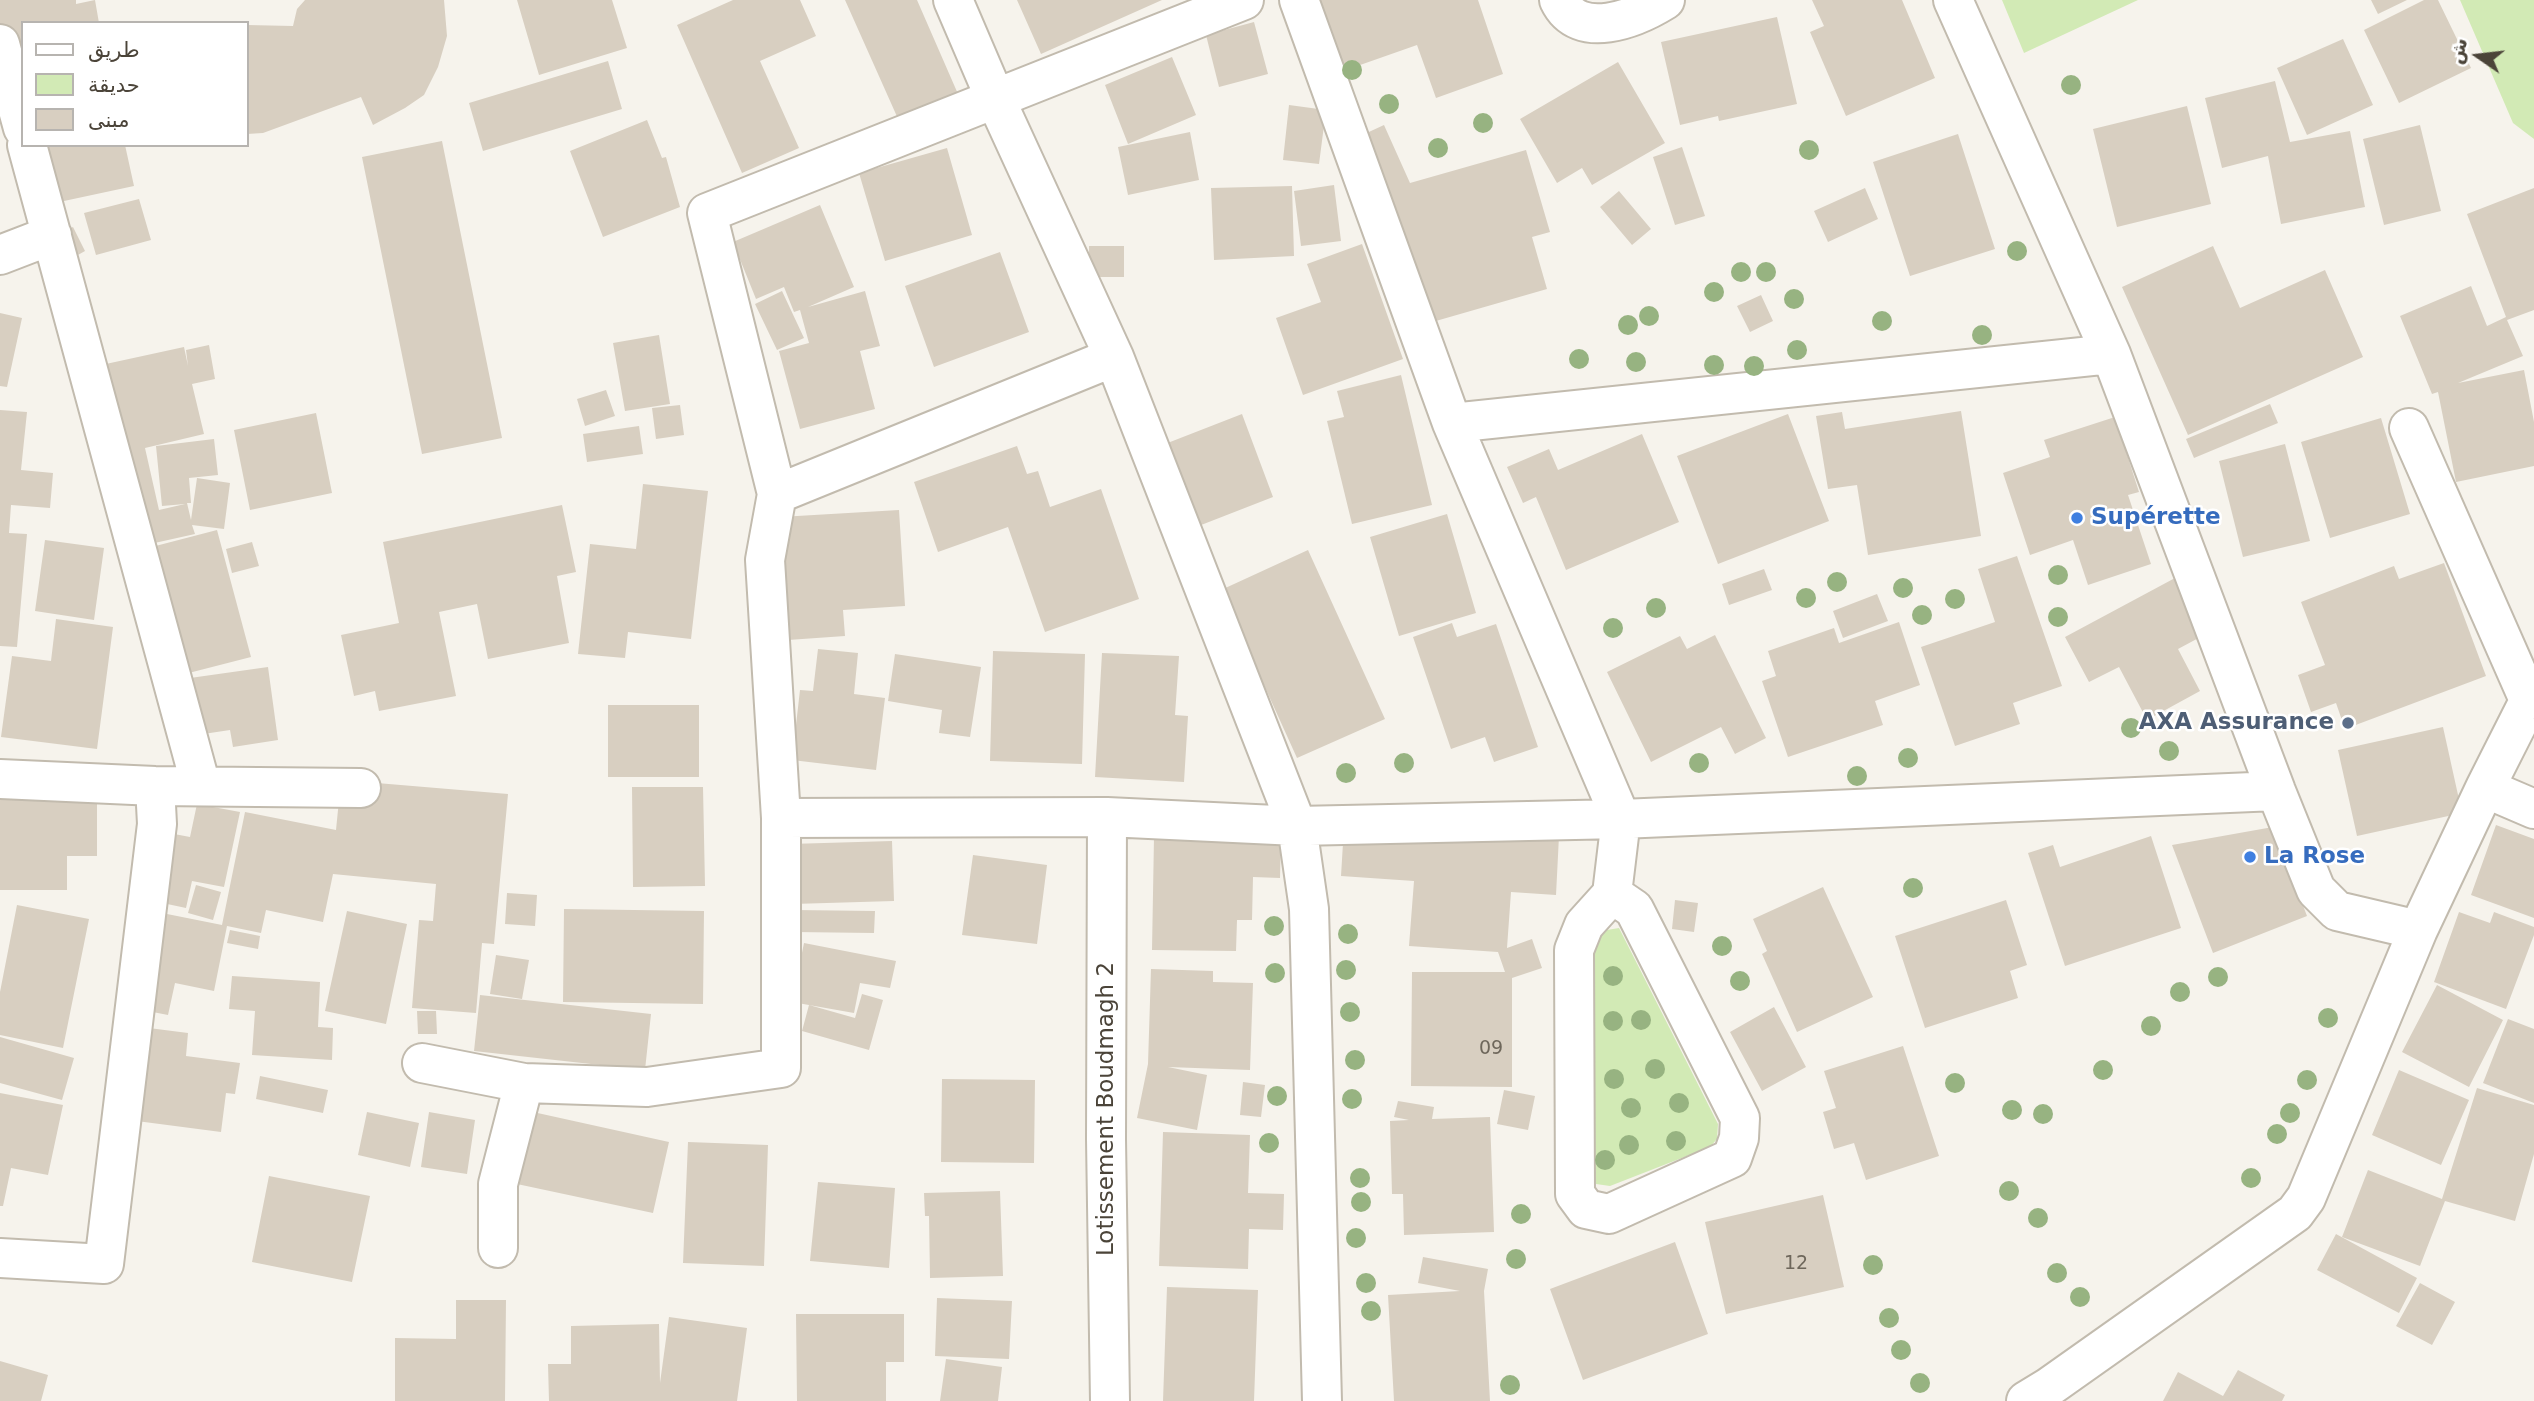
<!DOCTYPE html>
<html>
<head>
<meta charset="utf-8">
<style>
	body { margin:0 }
	#map { position:relative; width:2534px; height:1401px; overflow:hidden; background:#f6f3ec; font-family:"DejaVu Sans",Cairo,sans-serif }
	canvas { display:block }
	.legend { position:absolute; left:21px; top:21px; width:228px; height:126px; box-sizing:border-box; background:#fff; border:2px solid #b7b4b0; margin:0; padding:9px 12px; list-style:none; font-size:21px; color:#4b4439 }
	.legend li { display:flex; align-items:center; gap:14px; height:35px }
	.legend b { width:35px; border:2px solid #b7b4b0 }
	.north { position:absolute; left:2443px; top:21px; width:70px; height:70px; -webkit-text-stroke:5px #fff; paint-order:stroke; rotate:284deg; font-size:19px; font-weight:700; line-height:28px; text-align:center; color:#4b4439 }
	.north::after { content:''; display:block; margin:auto; width:24px; height:32px; background:#4b4439; clip-path:polygon(50% 0,100% 100%,50% 72%,0 100%) }
</style>
</head>
<body>
<div id="map">
<canvas width="2534" height="1401"></canvas>
<ul class="legend">
<li><b style="height:9px;background:#fff"></b>طريق</li>
<li><b style="height:19px;background:#d2eab5"></b>حديقة</li>
<li><b style="height:19px;background:#d8cfc1"></b>مبنى</li>
</ul>
<div class="north">ش</div>
</div>
<script>
const c = document.querySelector('canvas').getContext('2d');
c.lineJoin = 'round';
function fill(path, color) {
  c.fillStyle = color;
  c.fill(path, 'evenodd');
}
function stroke(path, color, width, dash) {
  c.strokeStyle = color;
  c.lineWidth = width;
  c.lineCap = dash ? 'butt' : 'round';
  c.setLineDash(dash || []);
  c.stroke(path);
}
function drawText(font, color, halo, rows, align = 'center') {
  c.font = font + ' "DejaVu Sans",sans-serif';
  c.lineWidth = 5;
  c.setLineDash([]);
  c.textBaseline = 'middle';
  c.strokeStyle = halo;
  c.fillStyle = color;
  for (const [text, x, y, turn = 0] of rows) {
    c.save();
    c.translate(x, y);
    c.rotate((+turn || 0) * Math.PI / 180);
    c.textAlign = isNaN(turn) ? turn : align;
    if (halo) c.strokeText(text, 0, 0);
    c.fillText(text, 0, 0);
    c.restore();
  }
}
fill(new Path2D(`
	M2002,0h136l-114,53z
	M2460,0h74v139l-21,-16z
	M1619,928l99,196 -1,15 -7,8 -100,39 -14,-2 -6,-17 4,-221 7,-15z`), '#d2eab5');
fill(new Path2D(`
	M0,0h76v4l19,-4 4,23h-76v114l-23,-103z
	M305,0h139l3,36 -9,31 -14,28 -19,13 -32,17 -12,-28 -98,36 -16,1v-109l46,1 4,-17z
	M517,0h95l15,48 -88,27z
	M733,0h67l16,36 -56,25 39,87 -57,25 -65,-148z
	M845,0h72l41,94 -59,27z
	M1017,0h145l-121,54z
	M1318,0h160l25,74 -67,24 -19,-53 -74,26z
	M1812,0h90l33,78 -89,38 -36,-84 14,-6z
	M2371,0h36l-29,14z
	M2424,0h14l33,68 -72,35 -35,-73z
	M1777,17l20,87 -78,17 -1,-5 -38,9 -19,-83z
	M1254,22l14,52 -49,13 -13,-52z
	M2343,39l30,66 -66,30 -30,-67z
	M1172,57l24,58 -68,29 -23,-59z
	M608,61l14,48 -139,42 -14,-48z
	M1618,62l47,81 -73,42 -10,-17 -25,15 -37,-64z
	M2275,81l15,61 60,-11 15,76 -84,17 -13,-68 -46,12 -17,-70z
	M1289,105l37,5 -7,54 -36,-4z
	M2187,106l24,98 -94,23 -24,-98z
	M647,120l15,38 4,-1 14,50 -77,30 -33,-86z
	M1384,125l26,58 116,-33 24,82 -18,5 15,52 -132,38 -70,-184z
	M2420,125l21,86 -57,14 -21,-86z
	M1190,132l9,48 -71,15 -10,-48z
	M1958,134l37,115 -85,27 -37,-114z
	M442,141l60,297 -80,16 -60,-297z
	M23,145h102l9,41 -98,21z
	M1682,147l23,69 -30,9 -22,-68z
	M947,148l25,87 -87,26 -26,-88z
	M1334,185l7,56 -40,5 -7,-55z
	M1292,186l2,70 -80,4 -3,-72z
	M1865,188l13,31 -50,23 -14,-31z
	M2534,188v122l-27,10 16,36 -65,27 66,-13 10,52v44l-78,16 -18,-90 -6,2 -32,-78 71,-30 16,40 19,-9 -39,-103z
	M1619,191l32,38 -19,16 -32,-38z
	M139,199l12,41 -55,15 -12,-42z
	M820,205l34,82 -46,20 57,-16 15,55 -20,5 15,58 -75,20 -21,-78 30,-8 -9,-33 -6,2 -10,-25 -28,12 -23,-57z
	M73,227l12,24 -16,9 -12,-25z
	M1362,244l41,115 -100,36 -27,-77 45,-16 -14,-38z
	M1089,246h35v31h-35z
	M2213,246l27,62 85,-38 38,87 -175,78 -66,-148z
	M1000,252l29,80 -95,35 -29,-81z
	M782,291l22,47 -27,12 -22,-46z
	M1761,295l12,26 -23,11 -13,-26z
	M0,313l22,5 -15,69 -7,-1z
	M659,335l11,69 -45,7 -12,-68z
	M209,345l6,34 -23,5 12,50 -59,14 14,62 26,-6 -23,2 -6,-60 58,-7 4,36 -29,3 2,25h-4l4,17 6,-42 33,5 -6,46 -32,-4 3,9 -63,14 -40,-181 92,-20 4,19 -2,-16z
	M1401,375l31,130 -80,19 -25,-103 17,-4 -7,-26z
	M606,390l9,26 -30,10 -8,-27z
	M2270,404l8,19 -84,35 -8,-19z
	M680,405l4,30 -28,4 -4,-31z
	M0,410l27,2 -6,58 32,3 -3,35 -39,-3 -2,28 18,1 -10,113 -17,-1z
	M1961,411l20,125 -113,19 -11,-70 -29,4 -12,-73 26,-4 3,17z
	M316,413l16,80 -82,17 -16,-80z
	M1242,414l31,83 -77,30 -31,-83z
	M1788,414l41,107 -111,43 -41,-108z
	M2115,417l24,75 -11,3 23,69 -63,21 -15,-45 -43,15 -27,-82 47,-16 -6,-17z
	M2381,418l29,96 -80,24 -29,-96z
	M639,426l4,28 -56,8 -4,-28z
	M1642,434l37,88 -113,48 -30,-73 -13,6 -16,-36 42,-18 9,21z
	M2285,444l25,97 -67,16 -24,-96z
	M1017,446l10,28 11,-3 12,36 51,-18 38,110 -94,33 -37,-105 -70,25 -24,-70z
	M643,484l65,7 -17,148 -63,-7 -3,26 -47,-4 12,-110 46,5z
	M562,505l14,67 -19,4 12,67 -81,16 -11,-55 -38,8 17,84 -77,15 -4,-20 -21,5 -13,-61 58,-12 -16,-81z
	M899,510l6,96 -62,4 2,26 -57,4 -8,-123z
	M1447,514l29,99 -77,23 -29,-99z
	M217,530l34,127 -74,19 -33,-127z
	M45,540l59,8 -10,72 -59,-9z
	M252,542l7,24 -27,7 -6,-24z
	M1308,550l77,169 -88,39 -76,-168z
	M2017,556l45,130 -49,17 7,21 -65,22 -34,-99 74,-25 -17,-53z
	M2444,563l42,113 -141,53 -9,-26 -25,9 -13,-37 27,-10 -24,-63 93,-36 5,13z
	M1764,569l8,21 -43,15 -7,-21z
	M2175,578l31,56 -28,15 22,42 -53,29 -28,-53 -30,15 -24,-45z
	M1877,594l11,27 -45,17 -10,-27z
	M56,619l57,8 -16,122 -96,-12 11,-81 39,5z
	M1899,622l21,63 -45,16 8,24 -95,32 -26,-76 14,-5 -8,-25 66,-23 5,15z
	M1452,623l5,14 39,-13 42,123 -44,15 -9,-25 -34,12 -38,-112z
	M1715,635l51,103 -31,16 -14,-27 -70,35 -44,-90 73,-36 7,13z
	M818,649l40,4 -4,41 31,4 -9,72 -84,-10 8,-70 13,1z
	M993,651l92,3 -3,110 -92,-3z
	M1102,653l77,3 -4,59 13,1 -4,66 -89,-5z
	M895,654l86,13 -11,70 -31,-4 3,-23 -54,-9z
	M268,667l10,73 -45,7 -3,-17 -40,6 -7,-57z
	M608,705h91v72h-91z
	M2443,727l19,86 -105,23 -19,-86z
	M341,780l167,14 -14,150 -12,-1 -6,70 -64,-5 7,-88 14,1 3,-37 -103,-10 -10,48 -57,-12 -5,23 -34,-7 -13,65 -39,-8 -7,32 -46,-9 20,-97 80,16 23,-113 91,18z
	M632,787h71l2,99 -72,1z
	M0,793h97v63h-30v34h-67z
	M197,804l43,8 -16,75 -32,-6 -6,27 -47,-10 14,-68 37,7z
	M2496,825l38,14v79l-63,-23z
	M2273,827l34,89 -94,37 -41,-108z
	M1559,836l-3,59 -45,-3 -4,56 25,-9 10,29 -30,10v109l-101,-1 1,-114h93l-7,-20 -89,-6 5,-65 -73,-5 2,-33z
	M2151,836l30,92 -116,38 -37,-113 25,-8 7,22z
	M1154,837l127,2 -1,39 -27,-1 -1,43h-15l-1,31 -84,-1z
	M892,841l2,60 -101,3 -3,-60z
	M973,855l74,10 -10,79 -75,-9z
	M196,885l25,7 -8,28 -25,-7z
	M1823,887l50,110 -76,35 -35,-78 5,-3 -14,-32z
	M507,893l30,2 -2,31 -30,-2z
	M1675,900l23,3 -4,29 -22,-3z
	M2006,900l21,65 -17,6 8,27 -93,30 -30,-92z
	M17,905l72,14 -26,129 -63,-13v-43z
	M564,909l140,2 -1,93 -140,-2z
	M794,910l81,1 -1,22 -80,-1z
	M347,911l60,13 -21,100 -61,-13z
	M2459,912l31,11 4,-11 40,15v8l-28,74 -72,-27z
	M230,930l30,6 -2,13 -31,-6z
	M804,943l92,18 -6,27 -30,-5 -6,30 -62,-11z
	M496,955l33,5 -7,39 -32,-5z
	M1151,969l62,2v11l40,1 -3,87 -82,-3 39,8 -10,55 -60,-12 11,-54z
	M232,976l88,6 -2,45 15,1 -1,32 -80,-5 3,-44 -26,-2z
	M2437,985l66,35 -34,67 -67,-35z
	M862,994l21,6 -14,50 -67,-19 7,-26 46,13z
	M480,995l171,19 -6,56 -171,-19z
	M1774,1007l32,60 -44,24 -32,-59z
	M417,1011h19l1,23h-19z
	M2508,1019l26,10v74l-51,-20z
	M141,1027l47,6 -2,23 54,7 -5,31 -9,-1 -5,39 -92,-12z
	M0,1037l74,21 -12,42 -62,-17z
	M1903,1046l36,110 -73,24 -12,-37 -20,6 -11,-37 13,-4 -12,-37z
	M2399,1070l70,30 -28,65 -69,-30z
	M260,1076l68,14 -5,23 -67,-14z
	M942,1079l93,1 -1,83 -93,-1z
	M1243,1082l22,3 -4,32 -21,-2z
	M2477,1088l57,17v49l-19,67 -70,-20 -25,65 -78,-29 26,-67 74,29z
	M1504,1090l31,6 -7,34 -31,-6z
	M0,1093l63,12 -15,70 -37,-7 -8,38h-3z
	M1398,1101l36,6 -2,12 58,-2 4,115 -90,3 -1,-41h-11l-2,-73 19,-1 -15,-3z
	M367,1112l52,11 -9,44 -52,-12z
	M429,1112l46,8 -8,54 -46,-7z
	M533,1112l136,30 -16,71 -136,-29z
	M1163,1132l87,3 -2,58 36,1 -1,36 -34,-1 -1,40 -89,-3z
	M688,1142l80,3 -4,121 -81,-3z
	M269,1176l101,20 -18,86 -100,-20z
	M818,1182l77,6 -6,80 -79,-7z
	M1000,1191l3,85 -73,2 -1,-62h-4l-1,-23z
	M1823,1195l21,92 -118,27 -21,-92z
	M2336,1234l81,44 -18,35 -82,-43z
	M1675,1242l33,92 -125,46 -33,-91z
	M1423,1257l65,12 -4,22 6,110h-96l-6,-106 72,-4 -42,-8z
	M2420,1283l35,19 -23,43 -36,-19z
	M1167,1287l91,3 -4,111h-91z
	M937,1298l75,3 -3,58 -74,-3z
	M456,1300h50l-1,101h-110v-63l61,1z
	M796,1314h108v48h-18v39h-89z
	M669,1317l78,11 -10,73h-188l-1,-37h23v-38l88,-2 1,59z
	M946,1359l56,8 -4,34h-58z
	M0,1361l48,14 -7,26h-41z
	M2238,1370l47,25 -3,6h-119l15,-29 45,24z`), '#d8cfc1');
const minor = new Path2D(`
	M953,0l42,98 119,259 183,469 12,83 13,492
	M1299,0l153,423 169,396 -9,75 -28,31 -10,25 1,244 11,15 23,5 123,-56 7,-20 1,-20 -106,-209 -22,-15
	M1559,0c20,42 77,18 106,0
	M1953,0l158,354 165,437 40,99 21,21 81,19
	M0,44l23,84
	M27,145l174,641
	M0,255l52,-20
	M1452,423l659,-69
	M2409,428l120,272
	M777,494l337,-137
	M0,779l155,7 206,2
	M2485,788l49,-97
	M1107,817l-1,322 4,262
	M781,818l-16,-258 12,-66 -70,-281 537,-213
	M422,1063l102,20 123,4 134,-19v-250l326,-1 190,9 324,-7 655,-28
	M498,1248v-64l26,-101
	M0,1258l104,6 53,-440 -2,-38
	M2026,1401l23,-14 246,-174 11,-15 112,-268 67,-142 49,21`);
stroke(minor, '#c2bbae', 42);
stroke(minor, '#fff', 38);
c.fillStyle = '#97b381';
for (const [x, y] of [
	[1352,70],
	[2071,85],
	[1389,104],
	[1483,123],
	[1438,148],
	[1809,150],
	[2017,251],
	[1741,272],
	[1766,272],
	[1714,292],
	[1794,299],
	[1649,316],
	[1882,321],
	[1628,325],
	[1982,335],
	[1797,350],
	[1579,359],
	[1636,362],
	[1714,365],
	[1754,366],
	[2058,575],
	[1837,582],
	[1903,588],
	[1806,598],
	[1955,599],
	[1656,608],
	[1922,615],
	[2058,617],
	[1613,628],
	[2131,728],
	[2169,751],
	[1908,758],
	[1404,763],
	[1699,763],
	[1346,773],
	[1857,776],
	[1913,888],
	[1274,926],
	[1348,934],
	[1722,946],
	[1346,970],
	[1275,973],
	[1613,976],
	[2218,977],
	[1740,981],
	[2180,992],
	[1350,1012],
	[2328,1018],
	[1641,1020],
	[1613,1021],
	[2151,1026],
	[1355,1060],
	[1655,1069],
	[2103,1070],
	[1614,1079],
	[2307,1080],
	[1955,1083],
	[1277,1096],
	[1352,1099],
	[1679,1103],
	[1631,1108],
	[2012,1110],
	[2290,1113],
	[2043,1114],
	[2277,1134],
	[1676,1141],
	[1269,1143],
	[1629,1145],
	[1605,1160],
	[1360,1178],
	[2251,1178],
	[2009,1191],
	[1361,1202],
	[1521,1214],
	[2038,1218],
	[1356,1238],
	[1516,1259],
	[1873,1265],
	[2057,1273],
	[1366,1283],
	[2080,1297],
	[1371,1311],
	[1889,1318],
	[1901,1350],
	[1920,1383],
	[1510,1385]
]) {
  c.beginPath();
  c.arc(x, y, 10, 0, 2 * Math.PI);
  c.fill();
}
for (const [x, y, r, color] of [
	[2077,518,7,"#3f7fe0"],
	[2348,723,7,"#5c6f8a"],
	[2250,857,7,"#3f7fe0"]
]) {
  const dot = new Path2D();
  dot.arc(x, y, r, 0, 2 * Math.PI);
  c.fillStyle = color;
  c.fill(dot);
  stroke(dot, '#fff', 2.5);
}
drawText('19px', '#6e675b', null, [
	["09",1491,1049],
	["12",1796,1264]
]);
drawText('bold 23px', '#366cbe', '#fff', [
	["Supérette",2091,518],
	["La Rose",2264,857]
], 'left');
drawText('bold 23px', '#4e5e75', '#fff', [
	["AXA Assurance",2334,723]
], 'right');
drawText('23px', '#4b4439', '#fff', [
	["Lotissement Boudmagh 2",1107,1109,-90]
]);
</script>
</body>
</html>
